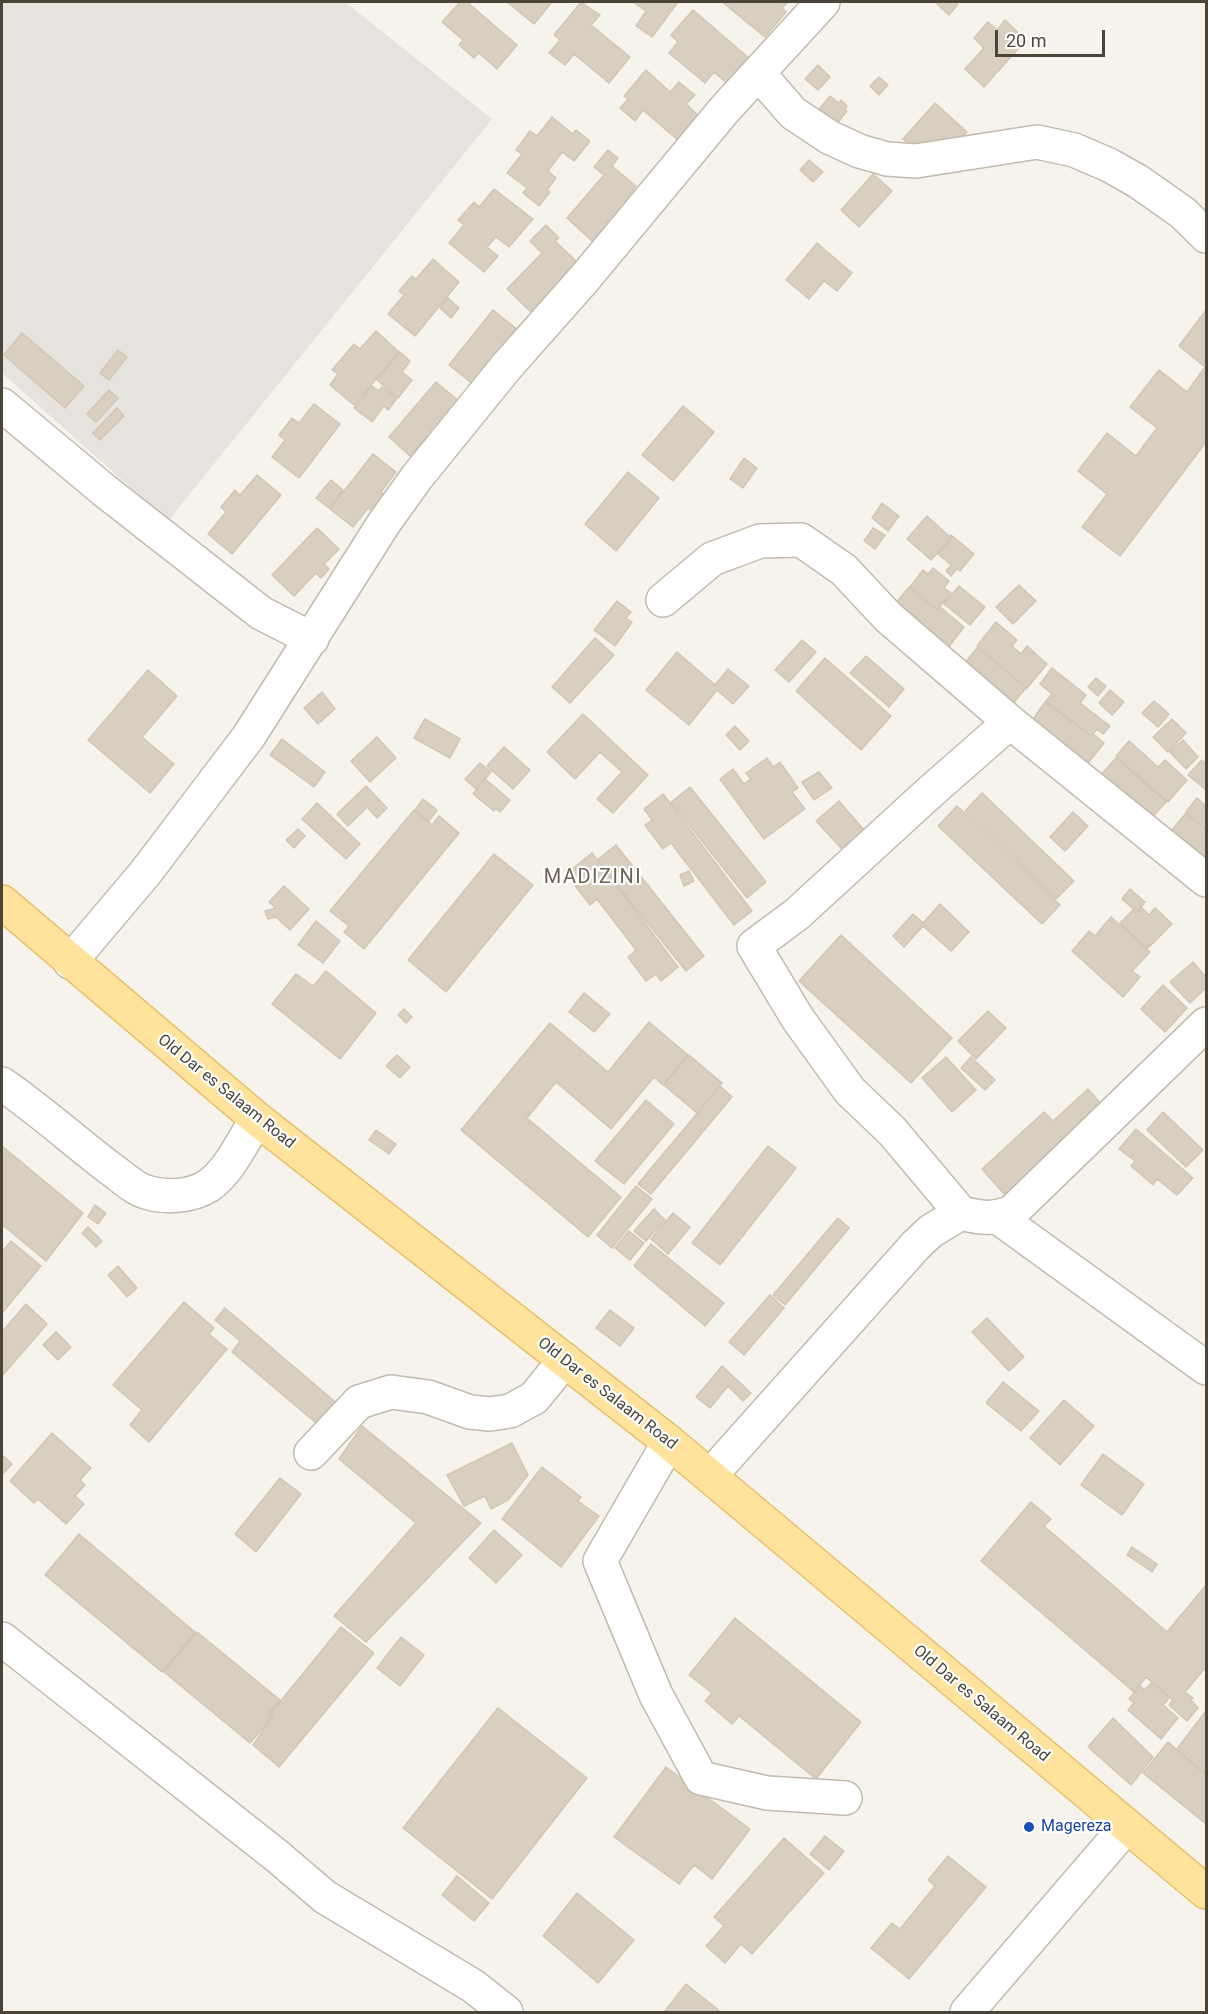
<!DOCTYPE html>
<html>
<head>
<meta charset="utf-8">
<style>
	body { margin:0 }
	#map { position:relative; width:1208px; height:2014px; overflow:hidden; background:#f6f3ec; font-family:Roboto,sans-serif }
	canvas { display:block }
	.frame { position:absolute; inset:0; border:3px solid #4b4439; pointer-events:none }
	.scale { position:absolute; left:995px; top:30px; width:110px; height:27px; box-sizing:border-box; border:3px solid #4b4439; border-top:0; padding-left:8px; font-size:18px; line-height:21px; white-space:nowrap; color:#4b4439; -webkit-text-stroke:4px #fff; paint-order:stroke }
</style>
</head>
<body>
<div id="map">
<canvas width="1208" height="2014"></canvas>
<div class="frame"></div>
<div class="scale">20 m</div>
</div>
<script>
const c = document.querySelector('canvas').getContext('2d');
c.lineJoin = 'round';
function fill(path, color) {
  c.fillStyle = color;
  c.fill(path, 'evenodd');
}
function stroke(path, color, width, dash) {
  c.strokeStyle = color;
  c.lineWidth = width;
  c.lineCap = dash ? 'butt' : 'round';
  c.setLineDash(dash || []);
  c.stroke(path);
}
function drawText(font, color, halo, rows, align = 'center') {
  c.font = font + ' Roboto,sans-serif';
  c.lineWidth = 4.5;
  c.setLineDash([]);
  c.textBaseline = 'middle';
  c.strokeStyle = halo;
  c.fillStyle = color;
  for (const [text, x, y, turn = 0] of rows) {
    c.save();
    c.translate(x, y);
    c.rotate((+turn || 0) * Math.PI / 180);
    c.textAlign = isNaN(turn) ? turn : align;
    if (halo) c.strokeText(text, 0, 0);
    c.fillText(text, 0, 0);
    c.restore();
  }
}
fill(new Path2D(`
	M2,2h343l147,117 -324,402 -166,-148z`), '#e6e2dd');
const building = new Path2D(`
	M460,2h7l50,43 -20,24 -18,-16 -5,5 -15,-13 4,-5 -21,-18z
	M507,2h45l-18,22z
	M581,2l19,13 -9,10 39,32 -21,26 -35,-29 -9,11 -16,-12 11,-13 -6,-5z
	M633,2h45l-26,35 -16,-11 10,-15z
	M722,2h66l-6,6 4,4 -21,25z
	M938,2h17l3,2 -9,11 -12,-11z
	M693,10l57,49 -22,25 -14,-12 -9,11 -36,-30 9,-11 -7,-7z
	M1005,20l21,20 -42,47 -19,-18 19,-21 -10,-10 14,-16 9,8z
	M818,65l12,12 -12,13 -13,-11z
	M646,70l24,22 9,-10 16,13 -9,9 15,14 -21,24 -37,-32 -8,11 -15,-13 8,-9 -4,-3z
	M879,77l9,8 -9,10 -9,-9z
	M830,96l9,7 2,-3 6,6 -2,3 2,2 -15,19 -18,-15z
	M935,103l32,29 -15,15 -10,-9 -18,19 -21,-18z
	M552,117l21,17 3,-4 14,11 -16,20 -12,-9 -14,19 8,7 -9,12 3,2 -11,14 -16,-13 4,-5 -20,-15 15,-19 -6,-4 14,-19 7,5z
	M608,150l10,8 -6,8 24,20 -9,12 12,10 -15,18 -10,-9 -21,25 -26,-24 37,-43 -10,-8z
	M809,160l14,12 -10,10 -13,-12z
	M873,174l19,17 -33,36 -18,-17z
	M494,189l39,30 -24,28 -13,-10 -9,10 11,9 -14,16 -35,-29 15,-18 -6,-5 16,-18 5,5z
	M546,225l13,13 -4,3 22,21 -15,15 2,3 -32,33 -25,-24 35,-36 -12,-12z
	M817,243l35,30 -15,18 -13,-10 -15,18 -23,-19z
	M433,259l26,23 -44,54 -27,-22 16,-19 -5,-4 13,-15 4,3z
	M448,298l11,10 -8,10 -11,-10z
	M493,310l25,20 -44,55 -25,-20z
	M1206,310v132l-86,114 -38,-29 25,-33 -29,-23 29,-38 29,23 21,-28 -27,-21 29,-37 28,22 18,-25 -26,-21z
	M376,331l23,21 -45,53 -24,-20 8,-11 -6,-4 22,-26 6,5z
	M22,333l62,53 -19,22 -61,-53z
	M118,350l9,7 -18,23 -9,-7z
	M400,352l10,9 -8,11 10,8 -14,18 -21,-18z
	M436,382l23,19 -24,43 -8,-7 -17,19 -21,-19z
	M372,386l7,5 3,-4 15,11 -9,12 -4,-4 -12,16 -18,-14z
	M109,390l9,8 -22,24 -9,-8z
	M314,404l26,20 -41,54 -27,-21 13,-17 -6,-5 13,-17 7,5z
	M683,406l31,26 -41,49 -31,-26z
	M117,408l7,8 -24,24 -7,-7z
	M373,454l23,18 -15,20 7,6 -13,16 -7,-6 -15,19 -23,-18z
	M744,458l13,10 -14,20 -13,-9z
	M628,472l31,26 -43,53 -31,-27z
	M257,475l24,20 -49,59 -24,-20 18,-22 -5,-5 14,-17 5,5z
	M331,480l12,10 -14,18 -13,-10z
	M882,503l17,13 -11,15 -16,-13z
	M927,516l24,22 -20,22 -24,-21z
	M317,528l22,21 -15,15 5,5 -8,9 -5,-5 -22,23 -22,-21z
	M873,528l12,7 -10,14 -11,-8z
	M951,535l23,19 -14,17 -3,-2 -6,7 -5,-5 5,-6 -13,-11 14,-16 -2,-2z
	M933,568l16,13 -5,7 7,5 -14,17 -27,-23 13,-17 5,4z
	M1019,585l17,16 -23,23 -17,-17z
	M959,586l26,21 -15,18 -26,-21z
	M909,587l28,23 3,-3 24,20 -20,26 -53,-44z
	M617,601l14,11 -5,6 6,4 -17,24 -21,-16z
	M996,622l21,18 -5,6 9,8 6,-8 20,18 -20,24 -50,-42z
	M595,638l19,17 -44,48 -18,-16z
	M802,640l14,12 -27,30 -14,-12z
	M978,647l48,41 -15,18 -48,-41z
	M677,652l38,33 13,-16 21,17 -16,18 -16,-14 -28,35 -43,-35z
	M866,656l38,33 -15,18 -39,-34z
	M825,658l66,58 -30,34 -65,-59z
	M1052,668l34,27 -6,8 30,23 -7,8 -6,-5 -6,7 -45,-35 6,-7 -12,-10z
	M148,670l29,26 -35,41 32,27 -24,29 -62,-53z
	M1096,678l10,8 -8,10 -10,-9z
	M1110,690l14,12 -12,13 -13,-12z
	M322,692l13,17 -17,15 -14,-16z
	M1154,701l15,13 -11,13 -16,-14z
	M1045,702l46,34 2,-2 11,9 -19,24 -54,-45z
	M583,714l65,61 -35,38 -16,-14 25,-27 -22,-20 -25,27 -28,-27z
	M425,719l35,20 -10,19 -36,-20z
	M1172,719l14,14 -18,19 -15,-15z
	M735,726l14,15 -9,9 -14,-15z
	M377,737l19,21 -26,24 -19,-21z
	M282,739l43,33 -11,15 -44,-32z
	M1183,740l15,17 -12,12 -16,-17z
	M1129,741l29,26 7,-7 22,20 -19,22 -52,-46z
	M504,747l26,23 -17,19 -26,-23z
	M767,758l6,9 7,-5 18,26 -6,4 13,17 -41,30 -44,-60 13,-10 11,15 7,-5 -5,-6z
	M1116,758l50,44 -17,19 -50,-44z
	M1202,760l4,4v26l-18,-15z
	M480,763l11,9 -15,17 -11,-10z
	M819,772l13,16 -18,12 -12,-18z
	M485,779l25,21 -10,12 -5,-4 -1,3 -21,-17z
	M366,786l21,22 -10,10 -10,-11 -19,19 -11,-12z
	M690,787l76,95 -19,16 -76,-96z
	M982,793l92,88 -18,18 -91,-88z
	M663,794l89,117 -18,14 -63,-82 -8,6 -18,-24 7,-5 -8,-11z
	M1197,798l9,8v24l-20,-18z
	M423,799l14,11 -8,11 -14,-11z
	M839,801l25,29 -22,19 -26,-28z
	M317,803l43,41 -14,15 -44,-40z
	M957,806l103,99 -18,19 -104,-98z
	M414,810l18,15 7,-9 20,17 -95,116 -20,-17 5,-6 -19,-15z
	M1073,812l15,14 -23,25 -15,-14z
	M1186,813l20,17v36l-38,-31z
	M298,829l7,7 -11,12 -8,-8z
	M616,845l88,111 -18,15 -89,-111z
	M592,853l86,114 -17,14 -5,-7 -10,7 -18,-24 8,-7 -39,-51 -7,6 -17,-22 6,-4 -7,-10z
	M494,854l39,31 -87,107 -38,-32z
	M689,871l5,10 -10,5 -4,-11z
	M284,886l25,23 -19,21 -14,-13 -8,2 -3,-8 11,-3 -7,-6z
	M1130,889l15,13 -8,10 -15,-13z
	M940,904l29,28 -18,19 -28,-25 -19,21 -11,-11 20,-22 10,9z
	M1142,908l7,7 6,-7 17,16 -25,25 -27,-26 13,-13 4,5z
	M1111,917l39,35 -18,19 8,6 -17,20 -51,-46 17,-20 6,5z
	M316,921l24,20 -17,22 -25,-18z
	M841,935l111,103 -41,45 -112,-102z
	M1193,962l13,15v11l-16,15 -20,-21z
	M326,971l50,42 -36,46 -68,-55 24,-30 17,12z
	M1163,985l24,23 -22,24 -24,-23z
	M584,993l26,21 -16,18 -25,-20z
	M404,1009l8,8 -6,6 -8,-8z
	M988,1011l18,17 -30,31 -18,-18z
	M649,1022l39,33 -25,30 -9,-8 -43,52 -55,-47 -29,36 94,79 -33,40 -127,-107 89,-107 58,49z
	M397,1055l13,12 -10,11 -14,-12z
	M689,1055l33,28 -25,30 -33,-28z
	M946,1057l30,33 -24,22 -30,-34z
	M971,1057l24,23 -10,10 -24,-22z
	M720,1086l12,11 -81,97 -13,-10z
	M1088,1089l13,15 -35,31 2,3 -63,57 -23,-26 62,-57 9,9z
	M646,1100l28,24 -50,60 -29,-23z
	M1163,1112l40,38 -17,17 -39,-37z
	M1136,1129l57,49 -16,17 -20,-16 -4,6 -22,-19 4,-5 -16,-12z
	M376,1130l20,14 -7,10 -20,-14z
	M2,1146l81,67 -37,48 -42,-35 -2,2z
	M768,1146l28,22 -76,97 -28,-22z
	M636,1186l16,13 -40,49 -15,-13z
	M95,1205l11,8 -8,11 -10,-7z
	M654,1209l11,11 -19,21 -12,-10z
	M673,1213l17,14 -22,27 -17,-15z
	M838,1218l11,10 -64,77 -12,-10z
	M88,1227l14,14 -6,6 -14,-14z
	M629,1231l15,12 -14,17 -15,-12z
	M11,1241l30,25 -39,47v-61z
	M651,1244l73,59 -19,23 -71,-60z
	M118,1266l19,22 -10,9 -19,-22z
	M770,1295l14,13 -40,47 -15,-13z
	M184,1302l30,26 -5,6 18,15 -78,93 -19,-17 12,-15 -29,-25z
	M26,1304l21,20 -45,52v-44z
	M225,1308l115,98 -18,22 -90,-76 8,-11 -25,-21z
	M610,1310l24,18 -14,18 -24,-18z
	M987,1318l37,39 -15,14 -37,-39z
	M56,1332l15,15 -13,13 -15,-15z
	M722,1366l29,27 -8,8 -15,-15 -18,22 -14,-11z
	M1003,1382l36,29 -18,20 -35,-28z
	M1064,1400l30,26 -34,39 -30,-27z
	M362,1426l119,97 -115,119 -32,-26 82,-93 -77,-64z
	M52,1433l39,35 -11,12 5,5 -10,11 9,8 -18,20 -28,-25 -4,4 -24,-22z
	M512,1443l16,32 -20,25 -17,9 -6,-13 -21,10 -17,-31z
	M1103,1454l41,30 -22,31 -41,-30z
	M2,1455l10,9 -10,11z
	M542,1467l39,30 -3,4 21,15 -38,51 -59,-48z
	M280,1478l21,16 -45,58 -21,-18z
	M1031,1502l20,17 -7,7 123,106 39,-47v82l-21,25 8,6 -2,2 7,8 -11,13 -18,-16 4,-5 -27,-23 -12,15 -153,-131z
	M494,1530l28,25 -26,28 -27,-25z
	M79,1534l116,98 -33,40 -117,-97z
	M1132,1547l25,17 -5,8 -25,-17z
	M735,1618l126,104 -45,57 -77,-63 -7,8 -27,-23 7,-8 -23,-18z
	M341,1627l33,26 -95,114 -26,-22 20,-29 -3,-2z
	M197,1632l83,68 -12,14 4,3 -22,26 -86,-71z
	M401,1637l23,18 -24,31 -23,-18z
	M1152,1682l17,16 -6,7 15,13 -17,21 -33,-29 6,-7 -5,-4 11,-13 5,4z
	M498,1708l89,70 -95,121 -89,-71z
	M1206,1711v63l-30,-24z
	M1113,1718l40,39 -22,28 -43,-38z
	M1168,1742l38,33v49l-63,-51z
	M666,1767l84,62 -38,50 -18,-14 -15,19 -65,-47z
	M825,1836l19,15 -15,19 -19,-16z
	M784,1838l40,35 -72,81 -11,-10 -16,19 -19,-17 18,-20 -10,-9z
	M948,1856l38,31 -77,92 -38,-31 21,-25 8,6 35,-43 -7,-6z
	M457,1876l32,27 -15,18 -32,-26z
	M577,1893l57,47 -36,43 -55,-47z
	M686,1984l35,28h-57z`);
fill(building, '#d8cfc1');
stroke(building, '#d3c7b4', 1.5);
const minor = new Path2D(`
	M759,74l34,39 36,24 30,14 28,8 29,2 121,-19 37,8 35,15 30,17 44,31 23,23
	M2,405l103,86 156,122 51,26
	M663,600l49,-41 48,-18 41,-1 43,30 44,47 122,105 196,158
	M70,962l76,-90 103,-136 135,-213 33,-46 90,-111 77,-87 141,-170 98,-107
	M2,1084c38,26 72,57 109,85 10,7 22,19 35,23 18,6 45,5 62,-6 22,-15 35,-46 49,-67
	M961,1213l-69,-82 -42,-40 -52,-72 -44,-73 43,-32 132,-121 81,-71
	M999,1218l207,150
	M669,1442l-69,119 56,134 45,83 66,15 78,5
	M311,1453l48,-51 32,-10 37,5 42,15 20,2 20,-3 24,-13 31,-38
	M710,1476l206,-231 15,-14 30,-18c19,5 32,7 51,-1l194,-188
	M2,1639l275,217 48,41 148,89 33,26
	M967,2012l160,-186`);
const major = new Path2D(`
	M2,902l255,217 412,323 537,450`);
stroke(minor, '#c2bbae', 36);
stroke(major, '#e6c16a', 36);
stroke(minor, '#fff', 33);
stroke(major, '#ffe39c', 33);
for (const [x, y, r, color] of [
	[1029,1827,6,"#1a4fb4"]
]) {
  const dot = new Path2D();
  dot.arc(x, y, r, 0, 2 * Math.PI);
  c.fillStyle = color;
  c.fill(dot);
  stroke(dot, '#fff', 2);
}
drawText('16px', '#4b4439', '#fff', [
	["Old Dar es Salaam Road",226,1092,39],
	["Old Dar es Salaam Road",607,1394,38],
	["Old Dar es Salaam Road",981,1704,40]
]);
drawText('16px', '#164399', '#fff', [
	["Magereza",1041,1827]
], 'left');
c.letterSpacing = '1.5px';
drawText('20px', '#6e6250', '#fff', [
	["MADIZINI",593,878]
]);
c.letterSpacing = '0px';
</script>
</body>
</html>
